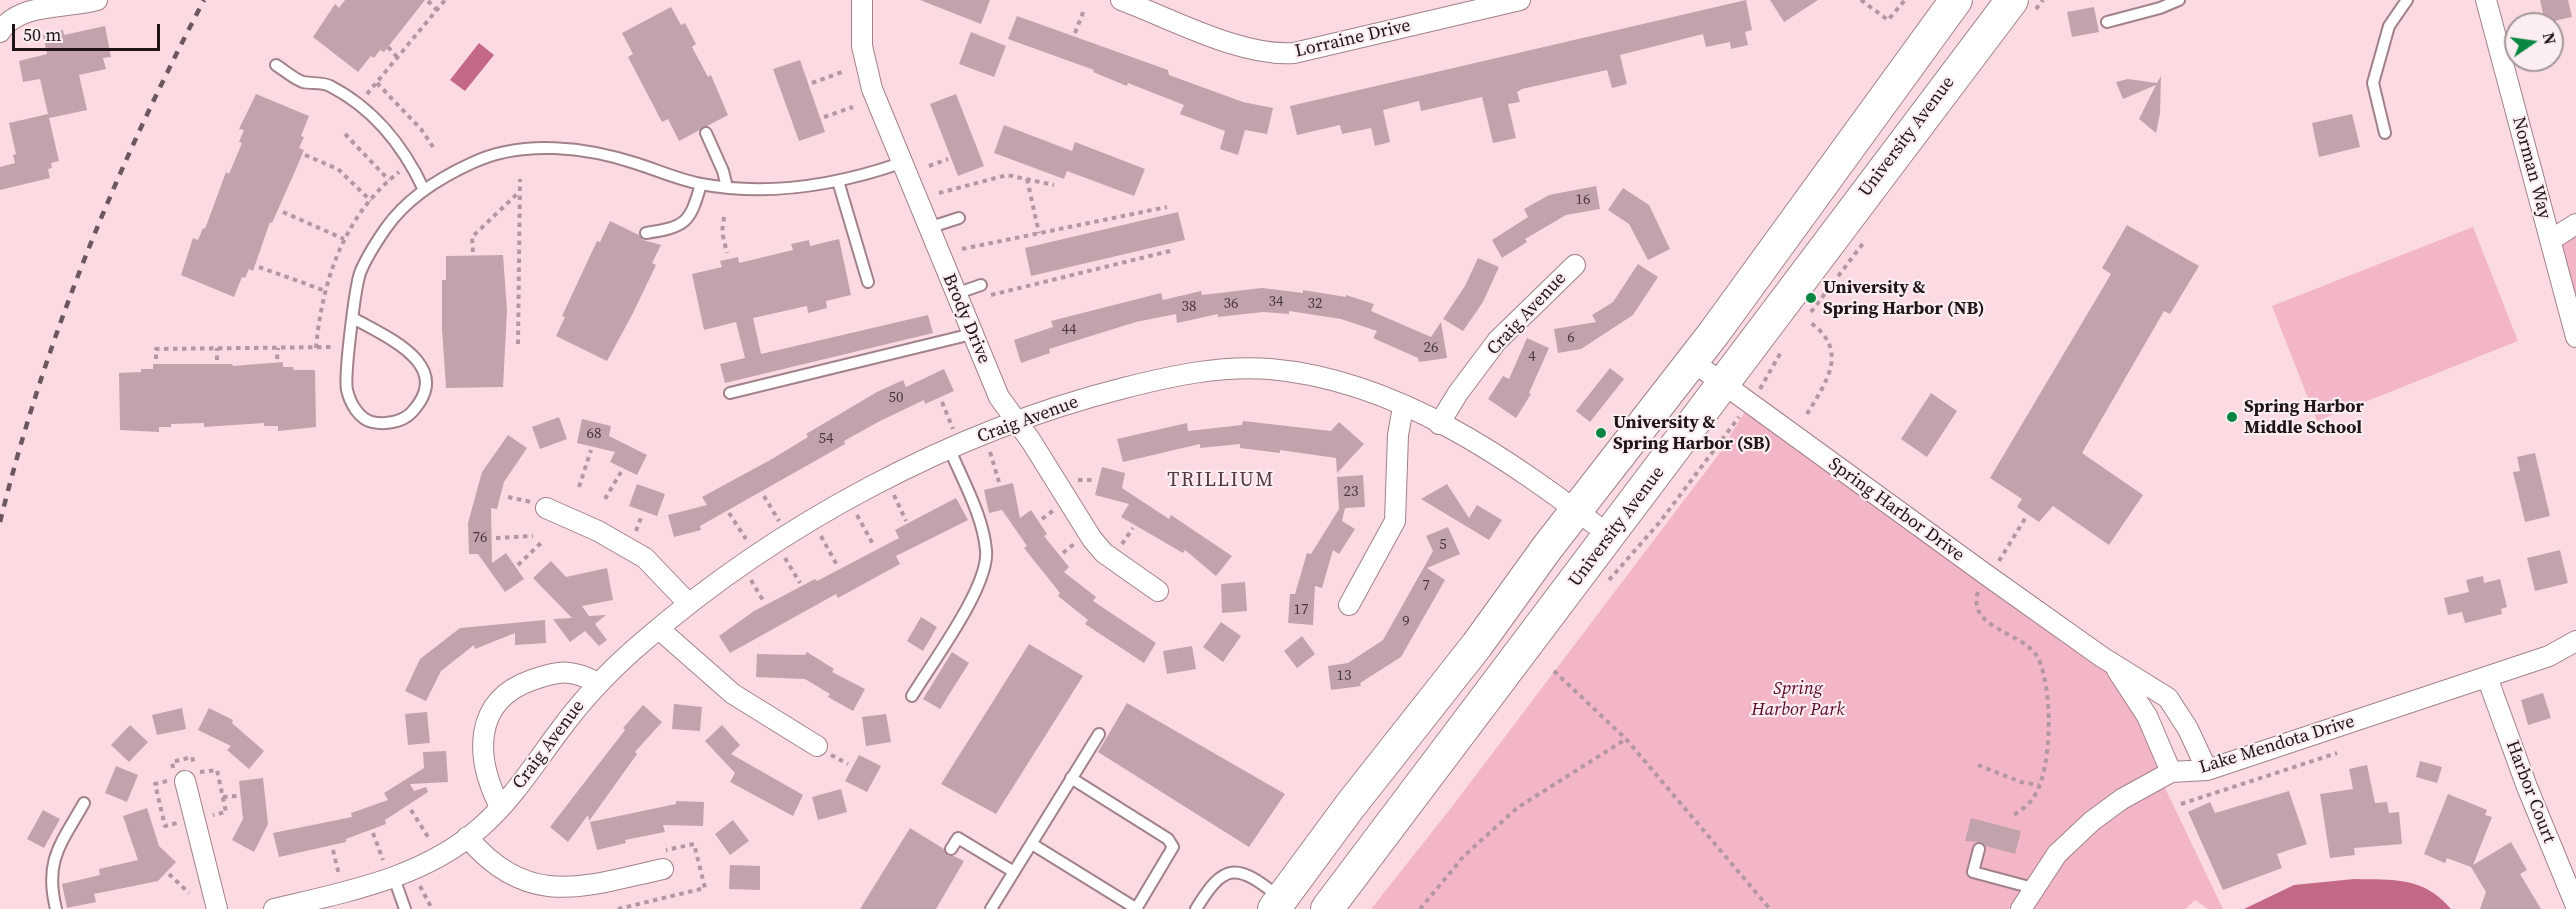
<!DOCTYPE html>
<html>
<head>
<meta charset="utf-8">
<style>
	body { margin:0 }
	#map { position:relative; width:2576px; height:909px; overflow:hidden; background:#fcdae2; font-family:"Source Serif 4",serif }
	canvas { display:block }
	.north { position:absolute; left:2504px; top:12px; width:60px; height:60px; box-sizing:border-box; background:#fbedf0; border:2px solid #a39699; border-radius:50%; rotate:77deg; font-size:16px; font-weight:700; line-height:24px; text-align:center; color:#201417 }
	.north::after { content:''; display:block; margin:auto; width:21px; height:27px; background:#098742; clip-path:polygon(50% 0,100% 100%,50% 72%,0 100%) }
	.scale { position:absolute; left:12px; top:24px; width:148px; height:27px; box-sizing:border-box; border:3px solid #201417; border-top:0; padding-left:8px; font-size:18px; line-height:21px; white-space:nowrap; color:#201417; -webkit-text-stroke:4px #fbedf0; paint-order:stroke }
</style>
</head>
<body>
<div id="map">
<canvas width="2576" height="909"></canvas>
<div class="north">N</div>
<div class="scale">50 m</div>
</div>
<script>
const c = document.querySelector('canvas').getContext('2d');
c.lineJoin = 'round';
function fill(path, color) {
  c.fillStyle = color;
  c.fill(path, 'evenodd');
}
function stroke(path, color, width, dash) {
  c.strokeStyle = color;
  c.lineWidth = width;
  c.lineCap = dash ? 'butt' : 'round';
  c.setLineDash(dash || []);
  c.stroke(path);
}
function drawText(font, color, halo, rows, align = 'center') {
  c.font = font + ' "Source Serif 4",serif';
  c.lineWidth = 4.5;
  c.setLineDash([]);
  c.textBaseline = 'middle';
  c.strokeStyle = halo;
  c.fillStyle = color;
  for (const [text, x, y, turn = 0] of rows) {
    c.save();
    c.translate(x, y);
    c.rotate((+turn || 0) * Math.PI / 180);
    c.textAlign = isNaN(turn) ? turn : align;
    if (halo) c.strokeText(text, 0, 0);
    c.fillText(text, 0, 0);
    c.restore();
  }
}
fill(new Path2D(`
	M2576,226v111l-25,-97z
	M2473,227l45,114 -201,80 -45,-115z
	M1749,405l353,252 69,115 -6,16 58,121h-15l-13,-9 -10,9h-814l80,-101 268,-354z`), '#f3b6c6');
fill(new Path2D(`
	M479,43l15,12 -29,36 -15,-11z
	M2354,879c39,1 69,-3 97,30h-207l50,-24z`), '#c46985');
fill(new Path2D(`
	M345,0h80l-41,52 -4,-2 -6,8 -3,-2 -13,16 -45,-35 22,-33 4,4z
	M920,0h70l-9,24z
	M1746,0l6,30 -7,2 3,13 -17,4 -1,-7 -24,5 -3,-13 -83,21 7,29 -15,4 -5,-18 -85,19 -5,3 3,10 -12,2 8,34 -23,5 -11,-46 -61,14 -2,-10 -36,9 7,32 -15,4 -4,-18 -29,6 -2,-9 -43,10 -7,-29z
	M1770,0h48l-34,22z
	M2540,0h28l4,17 -27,6z
	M671,7l10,18 4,-2 11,21 -4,3 16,30 3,-2 17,40 -49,26 -11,-22 -6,3 -34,-65 5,-3 -11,-21z
	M2094,7l5,25 -27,5 -5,-25z
	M1017,16l151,54 1,5 74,27 30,6 -6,26 -22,-4 -7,25 -18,-6 5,-18 -45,-17 4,-9 -56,-22 -1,3 -34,-14 1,-2 -86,-31z
	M105,26l6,31 -8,1 3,11 -27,6 8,35 -38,8 10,43 -8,2 1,5 -4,1 2,9 -50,12v-23l15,-4 -2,-8 3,-1 -7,-31 39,-9 -8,-35 -17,3 -4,-21 28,-7 -4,-19 20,-5 1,5z
	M971,32l35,14 -12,31 -35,-13z
	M800,60l25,72 -26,9 -26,-72z
	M2161,76l-1,37 -4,20 -17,-14 17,-34 -33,14 -7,-17 12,-3 29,4z
	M256,94l53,22 -8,20 3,1 -5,11 5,2 -8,19 -24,54 -2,-1 -17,49 -4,-2 -4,9 -3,-1 -8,20 -53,-22 12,-37 5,2 5,-12 2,1 21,-57 3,2 13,-31 -3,-1 5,-12 -5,-1z
	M956,94l28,72 -26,10 -28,-72z
	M2352,114l8,33 -41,10 -7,-34z
	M1004,125l68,26 3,-9 70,27 -11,27 -67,-25 -3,8 -70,-26z
	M1596,186l4,23 -34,6 -41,24 2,3 -25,16 -10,-18 36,-23 -4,-8 25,-14z
	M1623,188l26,17 21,44 -22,11 -19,-36 -21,-14z
	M1178,212l7,28 -154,36 -6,-28z
	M610,221l29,14 4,5 18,5 -9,18 4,2 -23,48 -26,48 -51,-25 9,-19 -3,-1 35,-75 3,1z
	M2127,225l72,41 -29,48 -6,-3 -82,142 61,42 -34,50 -56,-39 -14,16 -22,-15 5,-8 -32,-21 121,-204 -9,-6z
	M839,239l12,56 -25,6 1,7 -19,5 -1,-7 -54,12 8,36 167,-39 5,18 -208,50 -5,-19 25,-6 -9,-36 -32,8 -12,-56 30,-7 -2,-6 18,-4 1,6 54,-13 -2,-6 18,-4 1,6z
	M503,255l4,55 -4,77 -57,1 -4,-59v-49h4v-24z
	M1478,258l21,9 -16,35 -20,29 -20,-12 22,-33z
	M1638,264l20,13 -25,38 -52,34 -23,4 -4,-24 42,-7 -4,-7 21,-13z
	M1262,288l41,5v-3l43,7v-2l28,9 -3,7 60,26 10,-15 6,36 -28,4 -1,-4 -45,-20 4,-7 -36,-12 -52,-8v3l-26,-2 -45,5v-3l-41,9 -1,-9 -40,8 -87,27 1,4 -29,10 -7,-23 39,-13 -2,-6 110,-28 2,7 38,-9 1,4z
	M1527,338l22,10 -20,45 2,1 -15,24 -28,-19 15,-23 6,3z
	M283,362v5h10l1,3h21l1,57 -38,4v-5h-14v-3l-60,4v-4l-33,1v3h-12v5l-39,-2 -1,-57 22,-1v-3h12v-5h79l1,2z
	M1610,368l14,11 -34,43 -14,-11z
	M944,369l10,22 -29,13 -1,-4 -46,22 -34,19 1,3 -145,82 1,4 -27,7 -6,-22 39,-10 -5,-8 70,-38 36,-22 -2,-3 71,-42 26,-12 3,7z
	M1931,393l26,18 -30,46 -26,-18z
	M559,417l8,22 -27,10 -8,-22z
	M582,419l29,7 -2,10 38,19 -10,20 -27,-13 5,-10 -38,-9z
	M1243,421l88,10 8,-9 25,22 -27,29 -1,-15 -56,-8v3l-40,-5v-4l-40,4v-4l-77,18 -6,-23 70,-16 1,8 54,-6z
	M508,435l19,13 -23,34 -7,27 -6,-1 1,55 14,-10 18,26 -19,13 -27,-38h-9l-1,-31 14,-51z
	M2535,453l15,63 -25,6 -12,-50 7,-1 -3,-14z
	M1102,467l23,6 -3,15 47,31 2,-4 61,41 -16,20 -31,-26 -2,3 -62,-36 8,-13 -34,-9z
	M1363,475l2,32 -20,1 -3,13 13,8 -16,25 -6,-4 -11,38 -7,-2 -2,39 -25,-2 2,-29h5l12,-41 4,1 28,-45 -2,-32z
	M1013,483l7,35 11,-8 16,24 -3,2 25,31 -5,5 32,25 -3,4 63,42 -12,20 -59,-39 3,-4 -30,-24 2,-3 -36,-45 3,-2 -25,-36 -13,3 -5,-23z
	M637,484l28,10 -8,22 -28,-10z
	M1447,484l22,34 8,-13 25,15 -13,20 -68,-41z
	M956,498l12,22 -72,36 4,8 -62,34 -2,-4 -106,59 -11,-17 35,-25 25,-13 36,-19 2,2 82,-43 -4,-8z
	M1448,527l12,27 -33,14 18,12 -44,77 -41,26 1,3 -30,4 -3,-24 20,-3 35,-23 50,-89 -7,-15z
	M2560,550l8,33 -33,8 -8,-33z
	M551,561l15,16 41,-9 6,32 -31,6 7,10 17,-1 -11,9 12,16 -8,6 -14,-15 -15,11 -17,-23 19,-1 -39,-40z
	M2483,576l1,7 16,-4 7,28 -6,2 1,5 -37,9 -3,-11 -14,3 -4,-17 25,-6 -3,-12z
	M1245,582l2,29 -25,2 -1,-29z
	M921,617l16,10 -14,24 -16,-10z
	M545,620l1,23 -31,2v-12l-40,16 -1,-4 -33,26 -15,30 -21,-10 15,-32 40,-31z
	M1221,622l20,14 -18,26 -20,-15z
	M1302,636l13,18 -18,14 -13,-17z
	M1029,644l54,32 -87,138 -55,-30z
	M1192,646l4,23 -29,5 -4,-23z
	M807,652l27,17 -2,3 33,17 -12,22 -25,-14 2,-3 -25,-15 -49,-2 1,-23 48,1z
	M952,652l17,11 -29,46 -17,-10z
	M2543,693l8,25 -23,7 -7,-25z
	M1127,703l158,91 -36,53 -151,-95z
	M674,704l28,3 -2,24 -28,-2z
	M643,705l19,17 -27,30 2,2 -48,67 -1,-6 -20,27 -18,-15 75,-97 -2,-2z
	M182,708l4,21 -29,6 -5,-20z
	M209,708l24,12 -1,3 32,28 -15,18 -22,-19 4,-4 -33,-16z
	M427,712l3,31 -22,2 -3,-31z
	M886,714l5,28 -25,4 -4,-29z
	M130,725l18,17 -19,20 -18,-17z
	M722,725l18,20 -9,9 72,41 -10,21 -63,-34 5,-9 -30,-32z
	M446,751l2,31 -38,2 4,7 12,-4 2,5 -43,28 1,4 -40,15v3l-67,15 -6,-24 79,-16 -1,-4 37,-13 -4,-7 40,-25 -1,-16z
	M859,755l22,11 -14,26 -22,-11z
	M2420,761l22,6 -5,16 -21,-6z
	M2367,765l8,38 12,-1 2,11 10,-1 3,32 -48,4 1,7 -25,3 -10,-64 33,-5 -4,-20z
	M116,766l22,9 -11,27 -22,-9z
	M263,778l5,46 -14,28 -22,-12 11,-21 -4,-38z
	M841,789l6,23 -29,8 -6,-23z
	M2289,791l18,53 -30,10 5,14 -59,22 -35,-78 22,-10 5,11z
	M2448,794l39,16 -2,5 7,2 -19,48 38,-23 16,28 -7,4 21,35h-61l6,-17 -15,-25 -24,-9 -2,5 -21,-9z
	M676,801l28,1 -1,24 -40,-1 2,7 -40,8 1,3 -29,7 -7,-28 86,-18z
	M147,808l12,38 17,16 -18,19 -64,13 2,8 -29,6 -5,-24 38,-9 -1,-6 39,-9 -15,-44z
	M43,810l17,9 -16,29 -17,-9z
	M1971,818l50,13 -6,23 -29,-8 -6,-4 -15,-1z
	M733,820l16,21 -19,14 -15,-21z
	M910,828l34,21 4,7h6l10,5 -28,48h-76z
	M730,865l30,1v24l-31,-1z`), '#c3a3ab');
const lane = new Path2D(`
	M2107,22l53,-14 19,-8
	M276,65c8,5 18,14 27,17 9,2 19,0 27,4 43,22 74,61 94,104
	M706,133l17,38 4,16
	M2385,133l-12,-50 16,-57 18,-26
	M838,181l30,101
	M928,228l31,-10
	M646,233c40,-6 44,-10 55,-49
	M955,294l26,-9
	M353,318c35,20 102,47 59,94 -9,10 -27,13 -40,10 -13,-3 -22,-19 -25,-32 -3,-14 8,-102 13,-117 6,-15 17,-32 26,-45 21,-30 53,-50 86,-65 50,-24 115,-16 166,1 21,7 42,16 63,20 68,13 136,1 200,-21
	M730,393l242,-59
	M912,696c19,-32 78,-110 74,-146 -3,-34 -23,-69 -36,-100
	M1071,778l97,61 5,8 -37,62
	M1032,844l105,65
	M951,849l7,-11 56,34
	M1979,849l-6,23 60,16
	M394,878l11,31
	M56,909c-12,-49 5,-65 28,-106
	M991,909l108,-175
	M1196,909c28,-46 40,-47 83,-12`);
const street = new Path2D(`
	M862,0v46l10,43 127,308 32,44 61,98 12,14 54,38
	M1121,0c51,19 120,57 173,53l226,-53
	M2486,0l90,337
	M0,32c18,-30 67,-23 97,-32
	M2551,240l25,-16
	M1692,361l296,215 114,81 66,41 20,31 19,41
	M1439,424l19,-31 39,-52 78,-76
	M546,508l52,23 47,27 44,46
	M1349,605l46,-84 3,-86 5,-28
	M659,629l74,65 84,52
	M2117,670l30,46 24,56
	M2487,677l40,110 49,119
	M185,781l32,128
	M500,807c-25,-49 -28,-106 32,-127 28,-10 39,-11 66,3
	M467,837c62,72 115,50 196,32
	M274,909c72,-17 150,-31 207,-82 32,-28 54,-64 79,-97 25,-34 53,-63 85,-90 134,-116 308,-209 479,-252 47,-12 97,-23 146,-19 128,11 240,91 339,166
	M2021,909l36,-55 35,-33 30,-22 49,-27 36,-2 342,-114 27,-15`);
const primary = new Path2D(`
	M1274,909l76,-103 127,-161 70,-97 167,-215 242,-333
	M1327,909l685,-909`);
stroke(lane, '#a2828a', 14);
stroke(street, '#a2828a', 22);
stroke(primary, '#a2828a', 34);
stroke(new Path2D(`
	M1861,0l27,20 17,-20
	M428,1l9,9
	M2036,9l7,-9
	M1075,33l9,-23
	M388,47l10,11
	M377,83l44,46 12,18
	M812,83l30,-11
	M367,94l78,-94
	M824,117l29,-10
	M345,134l44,46
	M305,155l33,14 33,32
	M929,166l19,-7
	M1027,179l12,54
	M939,193l68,-18 47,10
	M283,212l61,27
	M724,217l-2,15 5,21
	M962,249l205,-42
	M473,252l-1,-15 47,-45
	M259,267l64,23
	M991,295l183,-45
	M1811,312l53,-70
	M518,344l2,-165
	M316,348c6,-67 28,-133 83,-176
	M156,359v-10l178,-2
	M277,359l1,-11
	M217,360v-12
	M1760,389l21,-37
	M942,402l11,27
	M1807,414c20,-33 42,-63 4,-91
	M990,452l9,30
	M1078,480h16
	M579,487l12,-37
	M894,495l12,26
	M764,496l15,25
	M508,497l23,5
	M605,499l16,-27
	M729,513l17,26
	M857,515l17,31
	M1042,519l12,-9
	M636,531l6,-16
	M821,536l17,31
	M496,538l37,-2
	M1122,544l11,-16
	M1063,553l11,-9
	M785,558l15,25
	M1999,561l27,-44
	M518,565l25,-24
	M751,580l13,22
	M1609,580l50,-57 80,-106
	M1978,592c-12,37 47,40 60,66 15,30 15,113 -5,140 -5,8 -13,13 -21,18
	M1554,671l72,68 144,170
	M831,755l17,9
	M1978,765l43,17 18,3
	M173,768l-1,-6 20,-5 2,7
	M200,772l17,-2 9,42 -13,3
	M167,781l-12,3 10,42 12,-3
	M223,797l14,-1
	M2181,804l156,-51
	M411,810l19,30
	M373,833l10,27
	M333,850l6,25
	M169,874l20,19
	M420,886l12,23
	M618,909l87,-21 -11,-44 -28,6
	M1420,909l44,-53 53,-48 109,-69`), '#b3989f', 4, [4.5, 4.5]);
stroke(lane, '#fff', 10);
stroke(street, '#fff', 20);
stroke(primary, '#fff', 32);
stroke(new Path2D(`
	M0,522c45,-183 117,-356 204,-522`), '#6b575c', 4.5, [8, 8]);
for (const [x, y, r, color] of [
	[1811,298,6,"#098742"],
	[2232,417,6,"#098742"],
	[1601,433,6,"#098742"]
]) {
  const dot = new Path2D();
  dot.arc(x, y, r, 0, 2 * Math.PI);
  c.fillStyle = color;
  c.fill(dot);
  stroke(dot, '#fbedf0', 2);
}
drawText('15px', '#49383c', null, [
	["16",1583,200],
	["34",1276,302],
	["36",1231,304],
	["32",1315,304],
	["38",1189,307],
	["44",1069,330],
	["6",1571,338],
	["26",1431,348],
	["4",1532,357],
	["50",896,398],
	["68",594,434],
	["54",826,439],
	["23",1351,492],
	["76",480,538],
	["5",1443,545],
	["7",1426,586],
	["17",1301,610],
	["9",1406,622],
	["13",1344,676]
]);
drawText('18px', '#201417', '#fbedf0', [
	["Lorraine Drive",1353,39,-13],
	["University Avenue",1907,137,-53],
	["Norman Way",2531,168,75],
	["Craig Avenue",1527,314,-47],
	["Brody Drive",966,319,67],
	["Craig Avenue",1028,420,-20],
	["Spring Harbor Drive",1896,510,36],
	["University Avenue",1617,527,-53],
	["Craig Avenue",549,745,-53],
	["Lake Mendota Drive",2277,745,-17],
	["Harbor Court",2530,792,69]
]);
drawText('bold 18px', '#201417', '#fbedf0', [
	["University &",1823,288],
	["Spring Harbor (NB)",1823,309],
	["Spring Harbor",2244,407],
	["Middle School",2244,428],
	["University &",1613,423],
	["Spring Harbor (SB)",1613,444]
], 'left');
drawText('italic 18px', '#5d072e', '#fbedf0', [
	["Spring",1798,689],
	["Harbor Park",1798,710]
]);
c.letterSpacing = '1.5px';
drawText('20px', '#543840', '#fbedf0', [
	["TRILLIUM",1221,481]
]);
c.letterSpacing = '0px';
</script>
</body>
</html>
